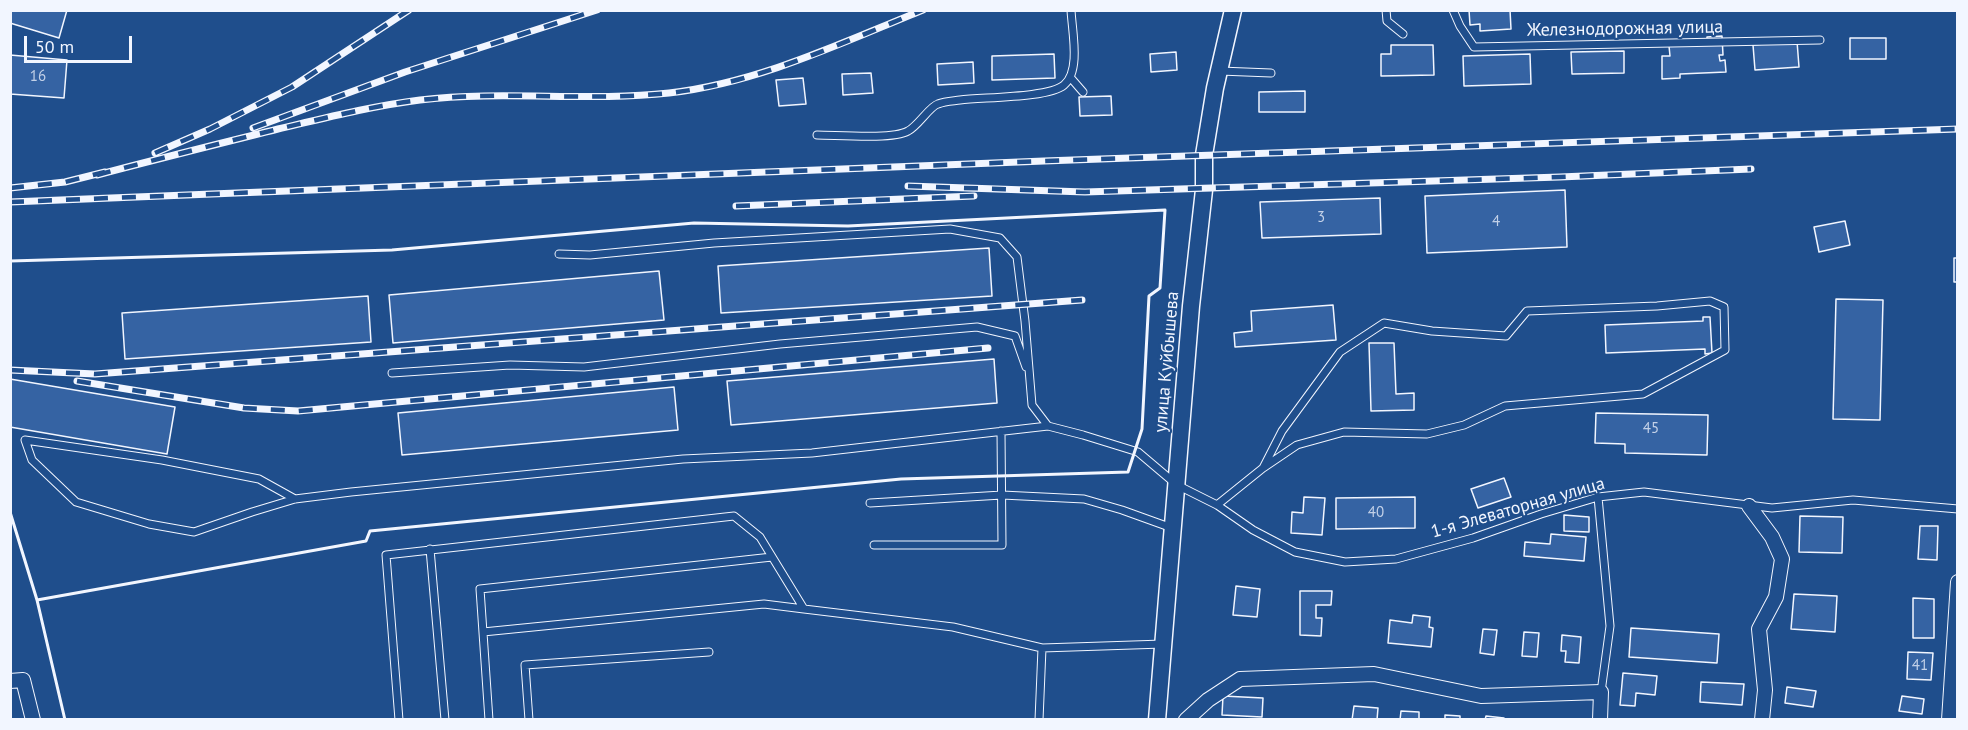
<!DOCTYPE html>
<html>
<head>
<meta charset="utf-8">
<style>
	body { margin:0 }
	#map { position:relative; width:1968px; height:730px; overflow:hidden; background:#1f4e8c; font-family:"PT Sans",sans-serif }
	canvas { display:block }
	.frame { position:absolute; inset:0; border:12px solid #f2f6ff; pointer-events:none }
	.scale { position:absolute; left:24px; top:36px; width:108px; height:27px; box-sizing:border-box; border:3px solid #f2f6ff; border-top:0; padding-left:8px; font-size:18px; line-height:21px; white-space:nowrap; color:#f2f6ff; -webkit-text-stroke:4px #1f4e8c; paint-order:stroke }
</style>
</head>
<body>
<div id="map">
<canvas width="1968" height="730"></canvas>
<div class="frame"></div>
<div class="scale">50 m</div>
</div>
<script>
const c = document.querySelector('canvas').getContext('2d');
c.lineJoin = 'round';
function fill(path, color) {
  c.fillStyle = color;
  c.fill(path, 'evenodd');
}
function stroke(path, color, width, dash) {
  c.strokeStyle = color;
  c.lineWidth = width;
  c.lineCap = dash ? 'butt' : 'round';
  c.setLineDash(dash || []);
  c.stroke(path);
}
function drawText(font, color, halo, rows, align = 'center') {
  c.font = font + ' "PT Sans",sans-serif';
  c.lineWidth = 4.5;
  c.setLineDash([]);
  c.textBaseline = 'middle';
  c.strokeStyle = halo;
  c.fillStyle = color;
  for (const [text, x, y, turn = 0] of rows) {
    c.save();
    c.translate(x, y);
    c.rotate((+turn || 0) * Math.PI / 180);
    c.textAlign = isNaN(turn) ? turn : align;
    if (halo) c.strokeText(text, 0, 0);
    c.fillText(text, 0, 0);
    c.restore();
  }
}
const building = new Path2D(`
	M10,10h57l-8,28 -49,-15z
	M1469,10h41l1,19 -31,2v-7l-10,1z
	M1722,36l1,19h-4l1,6 5,-1 1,12 -46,2v4l-18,1v-23h8l-1,-10 38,-2v-7z
	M1850,38h36v21h-36z
	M1797,41l2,26 -44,3 -2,-25z
	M1391,45h42l1,30 -53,1v-22h10z
	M1624,51v22l-52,1 -1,-22z
	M1176,52l1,18 -26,2 -1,-18z
	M1054,54l1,24 -63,2v-24z
	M1530,54l1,30 -67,2 -1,-30z
	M10,55l57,5 -3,38 -54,-4z
	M973,62l1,21 -36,2 -1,-21z
	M871,73l2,20 -30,2 -1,-21z
	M803,78l3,26 -27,2 -3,-26z
	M1305,91v21h-46v-20z
	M1111,96l1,19 -32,1 -1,-19z
	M1565,190l2,57 -140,6 -2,-57z
	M1380,198l1,36 -119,4 -2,-36z
	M1845,221l5,24 -31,7 -5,-25z
	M989,248l3,48 -271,17 -3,-47z
	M1954,258h4v24h-4z
	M659,271l5,49 -271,23 -4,-48z
	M368,296l3,46 -246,17 -3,-46z
	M1836,299l47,1 -3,120 -47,-1z
	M1333,305l3,35 -101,7 -1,-14 18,-2 -1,-20z
	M1703,317h7l2,36 -7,1v-5l-99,4 -1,-28 98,-4z
	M1369,343h25l2,51 18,-1v17l-43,1z
	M994,359l3,44 -266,22 -4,-44z
	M10,379l165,28 -8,47 -157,-27z
	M674,387l4,43 -276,25 -4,-42z
	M1596,413l112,2 -1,40 -82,-2v-9l-30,-1z
	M1504,478l7,19 -33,11 -7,-19z
	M1304,497l21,1 -3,37 -31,-2 1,-21 11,1z
	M1415,497v31l-79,1v-31z
	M1564,515l25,2v15l-25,-1z
	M1800,516l43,1 -1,36 -43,-1z
	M1920,526h18l-1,34 -19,-1z
	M1551,534l35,3 -2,24 -60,-5 1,-14 25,2z
	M1236,586l24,3 -3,28 -24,-2z
	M1300,591h32l-1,14h-15v13h6l-1,18 -21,-1z
	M1794,594l43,2 -2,36 -44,-3z
	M1913,598l21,1v39h-21z
	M1413,615l17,2 -1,10 4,1 -2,19 -43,-4 2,-23 22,3z
	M1631,628l88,6 -2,29 -88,-6z
	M1483,629l14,1 -3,25 -14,-2z
	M1524,632l15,1 -2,24 -15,-1z
	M1562,635l19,2 -2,26 -14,-1 1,-11h-5z
	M1908,652l25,1 -2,27 -24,-1z
	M1623,673l34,3 -2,19 -19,-2 -1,13 -15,-1z
	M1701,682l43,2 -2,21 -42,-3z
	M1787,687l29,4 -3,16 -28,-4z
	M1223,696l40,2 -1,19 -40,-2z
	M1902,696l22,3 -2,15 -23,-3z
	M1354,706l24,2 -1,12h-25z
	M1401,711l18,1v8h-19z
	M1445,715l15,1v4h-15z
	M1486,716l18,2v2h-19z`);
fill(building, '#3563a3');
stroke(building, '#f2f6ff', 1.5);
const service = new Path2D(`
	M1386,10l1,11 16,13
	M1453,10l7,16 14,21 346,-7
	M1220,71l51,2
	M1070,77l13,15
	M817,135c20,0 75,5 91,-4 10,-5 22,-25 30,-27 7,-3 15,-3 22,-4 23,-3 89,-2 104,-15 17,-14 8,-54 7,-75
	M559,254l31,1 124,-12 236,-14 50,9 17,19 8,64 7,84 16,21 35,9 55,17 39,33 40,20 36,25 42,22 50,10 51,-3 77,-21 68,-24 57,-17 46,-5 128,16 81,-8 105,9
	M392,373l118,-8 74,2 196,-23 197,-17 38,9 11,31
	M1598,497l12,129 -9,66
	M295,499l-36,-20 -97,-19 -137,-20 7,20 44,42 73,22 45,8 58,-20 43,-13 56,-7 332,-33 129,-6 236,-27
	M870,503l132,-8 82,4 38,11 50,18
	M1217,505l46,-37 34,-23 47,-13 83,2 37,-9 41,-19 138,-12 82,-44 -1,-43 -14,-6 -53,5 -130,5 -21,25 -74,-5 -48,-8 -44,29 -58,79 -19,37
	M874,545h128l-1,-114
	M430,549l15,171
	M483,632l281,-28 40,5
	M399,720l-13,-165 348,-39 26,21 44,72 149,18 89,21 121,-4
	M489,720l-9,-131 292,-32
	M529,720l-4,-55 184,-13
	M1039,720l3,-72`);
const minor = new Path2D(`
	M1749,506l23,31 10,22 -6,38 -17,32 6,61 -3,30
	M10,681l13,-1 10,40
	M1186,720l22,-20 32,-21 134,-5 107,22 120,-4 -1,28
	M1949,720l9,-138`);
const tertiary = new Path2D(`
	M1157,720l34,-414 13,-116v-35l11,-67 18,-78`);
stroke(service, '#f2f6ff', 9);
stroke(minor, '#f2f6ff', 16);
stroke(tertiary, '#f2f6ff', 19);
stroke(service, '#1f4e8c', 7);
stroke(minor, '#1f4e8c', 14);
stroke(tertiary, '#1f4e8c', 16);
const rail = new Path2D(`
	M253,128l152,-56 192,-62
	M155,153l55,-24 82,-42 117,-77
	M97,175c60,-16 121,-31 181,-46 47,-11 94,-23 142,-29 83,-10 167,2 249,-7 89,-10 172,-50 254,-83
	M908,186l177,6 475,-15 191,-8
	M10,188l55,-6 40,-10
	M10,202l1034,-41 914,-32
	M736,206l238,-10
	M10,370l85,4 987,-74
	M77,381l167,27 54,3 690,-63`);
stroke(rail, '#f2f6ff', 7);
stroke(rail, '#1f4e8c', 4.5, [14]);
stroke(new Path2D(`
	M10,261l382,-11 302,-27 154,3 317,-16 -5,78 -11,8 -7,133 -14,43 -227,7 -531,52 -4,10 -329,59 -27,-88
	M37,600l28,120`), '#f2f6ff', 3);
drawText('15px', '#c3d1e8', null, [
	["16",38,77],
	["3",1321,218],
	["4",1496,222],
	["45",1651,429],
	["40",1376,513],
	["41",1920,666]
]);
drawText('18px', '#f2f6ff', '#1f4e8c', [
	["Железнодорожная улица",1625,29,-1],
	["улица Куйбышева",1167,362,-85],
	["1-я Элеваторная улица",1518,508,-16]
]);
</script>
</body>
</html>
